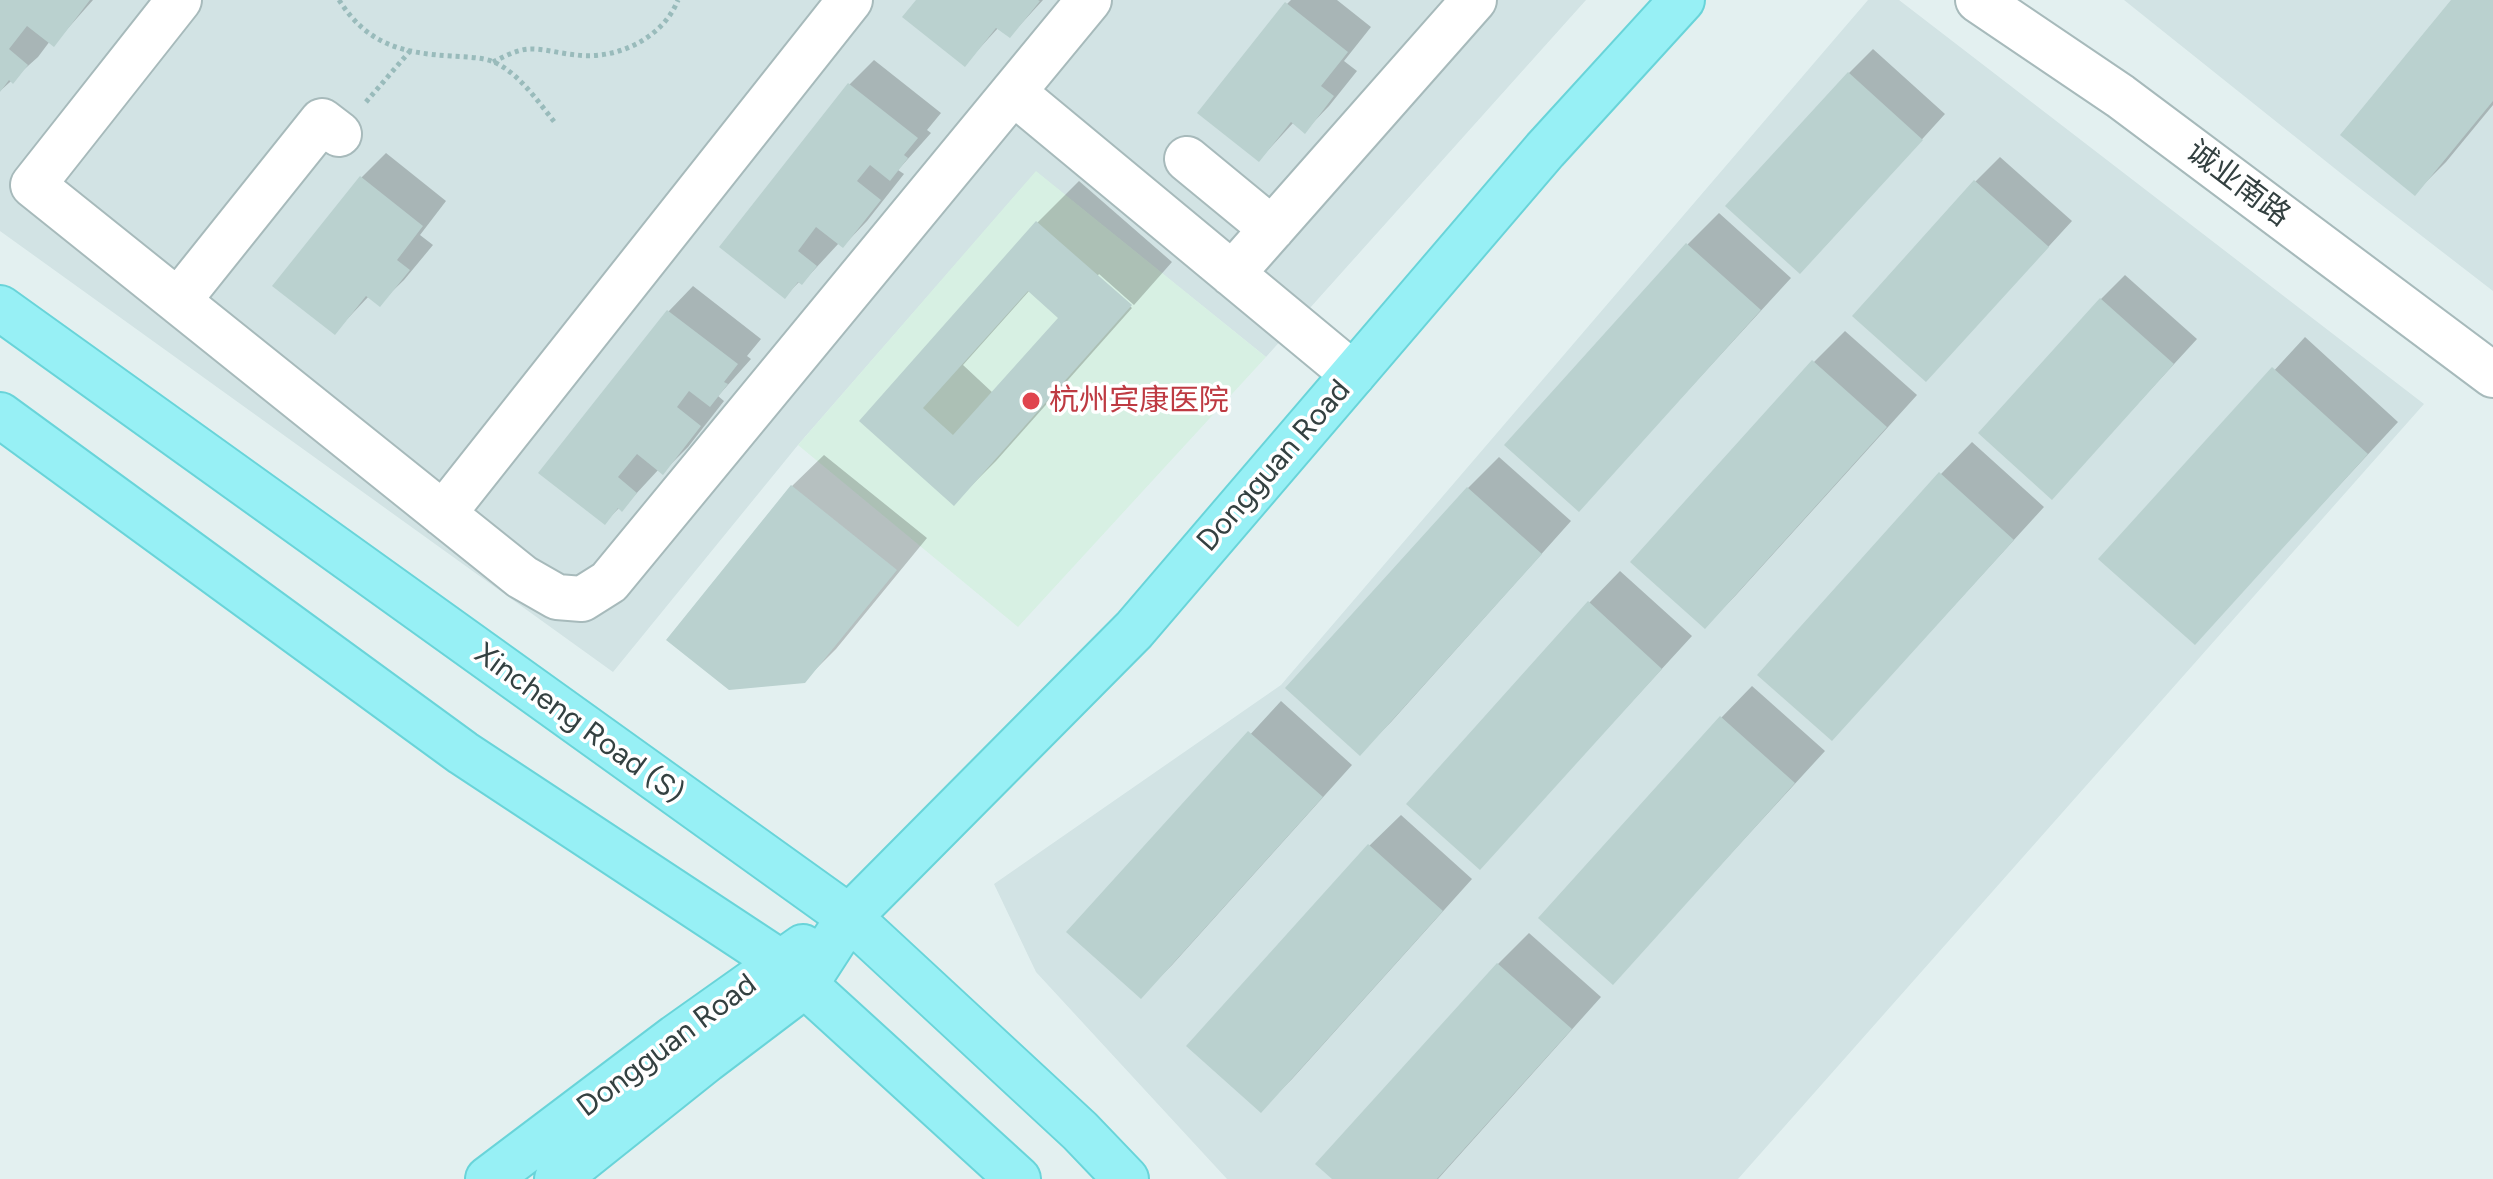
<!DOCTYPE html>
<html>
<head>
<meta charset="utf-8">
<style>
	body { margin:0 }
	canvas { display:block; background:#e3f0f0 }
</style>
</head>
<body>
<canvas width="2493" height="1179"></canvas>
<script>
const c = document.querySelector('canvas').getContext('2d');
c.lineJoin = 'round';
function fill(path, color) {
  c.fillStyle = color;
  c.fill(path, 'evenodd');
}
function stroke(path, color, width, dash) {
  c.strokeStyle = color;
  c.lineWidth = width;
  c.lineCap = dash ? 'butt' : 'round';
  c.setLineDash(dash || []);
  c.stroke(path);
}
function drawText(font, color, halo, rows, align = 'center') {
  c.font = font + ' Figtree,"Noto Sans SC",sans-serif';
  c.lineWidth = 7;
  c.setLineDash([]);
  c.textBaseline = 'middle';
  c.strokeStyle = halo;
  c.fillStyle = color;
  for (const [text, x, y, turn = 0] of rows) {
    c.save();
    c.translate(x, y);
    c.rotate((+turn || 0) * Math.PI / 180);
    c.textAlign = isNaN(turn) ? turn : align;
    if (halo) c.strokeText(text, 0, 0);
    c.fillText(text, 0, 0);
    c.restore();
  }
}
fill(new Path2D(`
	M0,0h1586l-320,357 -230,-185 -238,273 -185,227 -613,-441z
	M1868,0h31l525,404 -686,775h-511l-191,-207 -42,-88 287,-199z
	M2124,0h369v291l-145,-112z`), '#d2e3e4');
fill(new Path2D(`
	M1036,171l230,186 -248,270 -220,-182z`), '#d7f0e3');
fill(new Path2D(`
	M0,0h93l-39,44 -4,-3 -12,16 -38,34z
	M919,0h124l-33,36 -11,-9 -34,37z
	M1291,0h46l34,27 -27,34 13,10 -28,35 -24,25 -11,-9 -35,38 28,-156z
	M2453,0h40v105l-47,57 -31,31z
	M1873,49l72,65 -121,133 25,-174z
	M874,60l67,53 -14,17 4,3 -33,37 6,4 -37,47 -24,25 -4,-3 -37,40 -2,-2 -15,15 -63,-49 127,-162z
	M386,153l60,48 -26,34 13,10 -29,35 -25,24 -10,-8 -35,37 -59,-47 87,-109z
	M2000,157l72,64 -146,159 49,-198z
	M1079,181l93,81 -38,43 -35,-31 -2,3 35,31 -136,153 -42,42 -93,-82 176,-198zM1030,290l31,28 -68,75 -30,-28z
	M1719,213l72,65 -212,231 109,-265z
	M2125,275l72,64 -145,158 49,-198z
	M693,286l68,53 -14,17 4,3 -33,37 6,5 -36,46 -25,25 -4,-3 -37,40 -2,-2 -15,15 -64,-49 128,-162z
	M1845,331l72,64 -181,200 -31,32 109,-265z
	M2305,337l93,85 -204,220 -93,-83z
	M1972,442l72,65 -212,232 109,-265z
	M824,455l103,83 -91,111 -32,32 -12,-195z
	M1499,457l72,64 -180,201 -31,31 108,-265z
	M1620,571l72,65 -212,231 109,-264z
	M1752,686l73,65 -212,231 108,-264z
	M1281,701l71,64 -180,200 -31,31 -72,-64z
	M1401,815l71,64 -180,200 -31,31 108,-264z
	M1529,933l72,64 -163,182h-103l163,-215z`), '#0003');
fill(new Path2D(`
	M0,0h90l-36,47 -27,-21 -18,23 19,16 -15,19 -4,-4 -9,12z
	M916,0h122l2,1 -30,37 -14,-10 -31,39 -63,-50z
	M2451,0h42v101l-78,95 -75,-61z
	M1285,2l63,50 -27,34 13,10 -29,38 -14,-12 -32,40 -62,-49z
	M1848,72l75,68 -123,134 -75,-68z
	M848,83l70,55 -14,17 4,3 -18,23 -20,-16 -13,16 24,19 -38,48 -27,-21 -18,24 19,15 -15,19 -4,-3 -13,17 -66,-52z
	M360,176l63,50 -26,34 13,10 -30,37 -14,-11 -31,39 -63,-49z
	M1974,180l75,67 -123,135 -74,-66z
	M1036,221l96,84 -178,201 -95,-85zM1028,291l30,27 -105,117 -30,-27z
	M1686,243l75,67 -182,202 -75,-67z
	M2100,298l74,66 -122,136 -74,-67z
	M667,310l71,54 -14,18 4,2 -18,23 -21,-16 -12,16 24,19 -38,49 -26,-21 -19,23 19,16 -15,19 -4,-4 -13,17 -67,-52z
	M1812,360l75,67 -182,202 -75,-67z
	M2272,367l96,87 -173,191 -97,-86z
	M1939,472l75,68 -182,201 -75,-66z
	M791,485l106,85 -92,113 -76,7 -63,-50z
	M1467,487l75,67 -182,202 -75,-68z
	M1588,601l74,68 -182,201 -74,-66z
	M1720,716l75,67 -182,202 -75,-67z
	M1248,731l75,66 -182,202 -75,-67z
	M1368,844l75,67 -182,202 -75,-67z
	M1497,963l75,66 -135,150h-105l-17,-15z`), '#bad1cf');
const minor = new Path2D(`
	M179,0l-146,185 489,392 35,20 25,2 27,-17 480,-582
	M1978,0l142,96 373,279
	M1013,92l340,282
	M1187,159l85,70
	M1232,274l242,-274
	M178,301l144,-180 17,13
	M443,514l407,-514`);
const major = new Path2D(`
	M0,308l849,609 231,214 46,48
	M0,415l463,338 317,209 238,217
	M488,1179l188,-142 127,-90
	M557,1179l149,-119 99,-75 44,-68 285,-287 411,-480 137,-150`);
stroke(minor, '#a7babb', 48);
stroke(major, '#69d4d9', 48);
stroke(new Path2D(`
	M339,0c28,44 62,53 112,56 13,1 31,1 43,6 26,12 45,41 62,62
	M493,62c10,-5 23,-12 35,-13 15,-1 33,5 49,6 40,5 86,-17 101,-55
	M366,102l44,-51`), '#9bb', 5, [4, 4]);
stroke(minor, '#fff', 44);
stroke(major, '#97f0f5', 44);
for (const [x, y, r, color] of [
	[1031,401,10,"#e0444e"]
]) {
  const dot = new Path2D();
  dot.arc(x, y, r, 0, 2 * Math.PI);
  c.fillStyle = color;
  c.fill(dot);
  stroke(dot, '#fff', 3);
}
drawText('30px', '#344141', '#fff', [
	["诚业南路",2238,184,37],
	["Dongguan Road",1274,466,-49],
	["Xincheng Road (S)",579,724,36],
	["Dongguan Road",667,1046,-37]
]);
drawText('30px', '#be3a42', '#fff', [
	["杭州宾康医院",1049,401]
], 'left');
</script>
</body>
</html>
